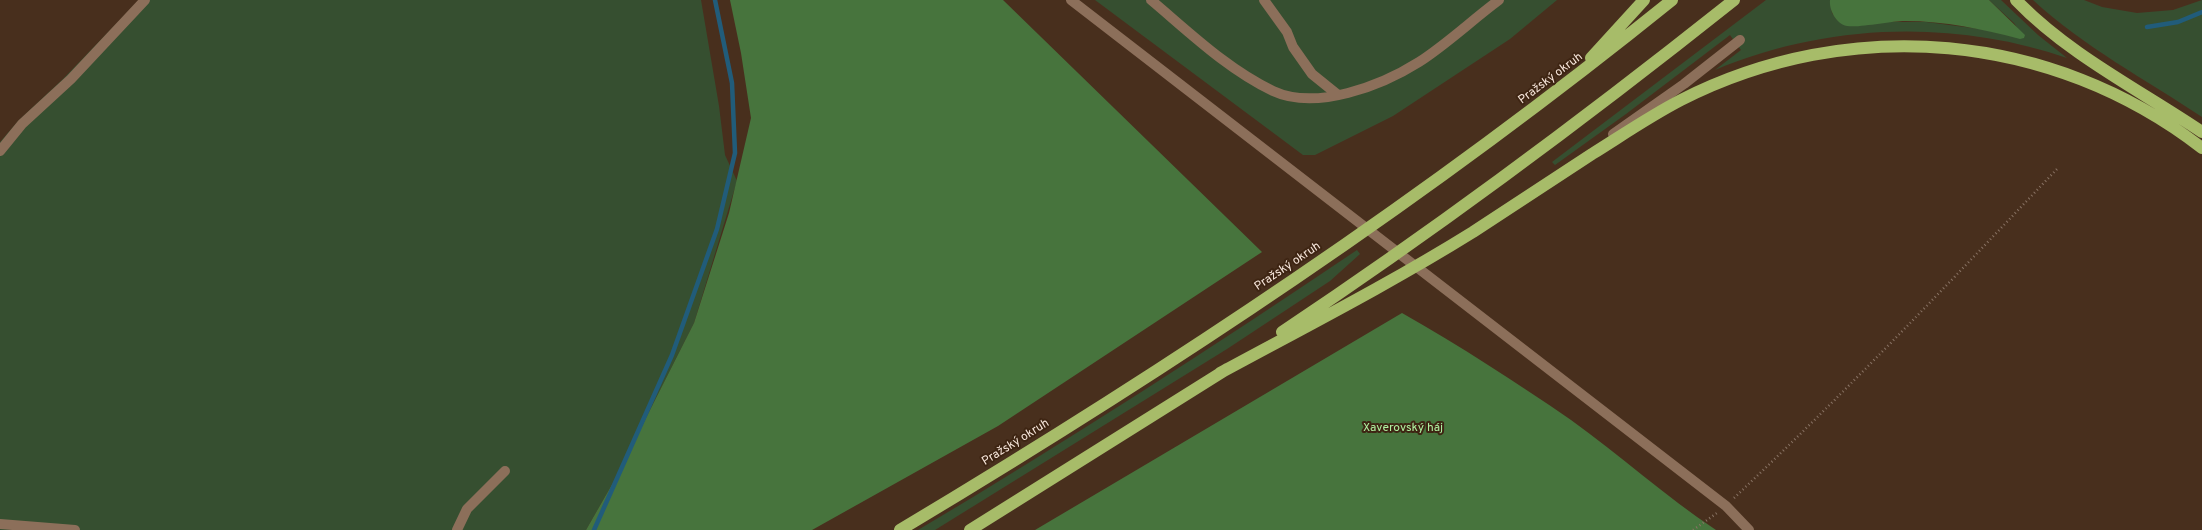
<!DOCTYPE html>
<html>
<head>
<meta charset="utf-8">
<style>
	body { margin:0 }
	canvas { display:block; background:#482f1d }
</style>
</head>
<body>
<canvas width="2202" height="530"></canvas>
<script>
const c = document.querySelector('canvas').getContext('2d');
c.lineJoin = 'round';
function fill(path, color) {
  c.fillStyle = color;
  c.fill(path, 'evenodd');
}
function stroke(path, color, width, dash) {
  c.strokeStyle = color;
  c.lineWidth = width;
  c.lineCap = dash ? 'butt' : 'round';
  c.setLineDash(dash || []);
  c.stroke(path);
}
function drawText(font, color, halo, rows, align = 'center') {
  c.font = font + ' Overpass,sans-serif';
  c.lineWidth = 4;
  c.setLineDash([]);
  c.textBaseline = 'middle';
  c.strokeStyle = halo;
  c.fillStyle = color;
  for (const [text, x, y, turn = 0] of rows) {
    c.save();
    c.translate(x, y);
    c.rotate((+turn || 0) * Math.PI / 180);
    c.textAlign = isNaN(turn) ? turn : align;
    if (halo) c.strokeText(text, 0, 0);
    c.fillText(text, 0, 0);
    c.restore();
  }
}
fill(new Path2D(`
	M139,0h562l18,106 6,49 12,26 -43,142 -80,158 -28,49h-586v-388l19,-22 44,-41z
	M1095,0h462l-47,39 -117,77 -78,39h-12z
	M1766,0h64l2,13 5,7 11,6 34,-4h44l54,7 44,9 -10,-15 -25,-23h12l37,35 29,23c-113,-39 -241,-35 -352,12l26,-20 -11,-15 -104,79 -71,51 -3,-3z
	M2033,0h51l18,7 35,6 36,-3 29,-10v117c-57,-38 -118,-70 -169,-117z
	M1357,250l3,4 -30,27 -103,68 -292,181h-17c150,-89 295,-183 439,-280z`), '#364f30');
fill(new Path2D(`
	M730,0h273l259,252 -264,174 -186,104h-226l28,-49 80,-158 35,-110 22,-95 -10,-65z
	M1830,0h159l36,35 -1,3 -4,1c-38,-10 -75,-18 -115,-18 -14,0 -46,7 -58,5 -11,-2 -18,-16 -17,-26z
	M1402,313c58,33 114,69 169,107 49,35 94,76 145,110h-681z`), '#47743d');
stroke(new Path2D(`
	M2147,27l31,-5 24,-10
	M594,530l78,-175 45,-126 18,-76 -3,-70 -17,-83`), '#215c7a', 4.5);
stroke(new Path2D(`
	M1734,498c112,-106 217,-217 323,-329
	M1693,530l24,-17`), '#897364', 2.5, [1, 3]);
stroke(new Path2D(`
	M1071,0l655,506 23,24
	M1151,0c38,32 76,69 122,91 43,20 108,-5 146,-29 28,-18 53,-42 80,-62
	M1264,0l23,32 6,15 19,27 26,21
	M1613,134l71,-50 56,-44
	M0,151l22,-27 49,-45 74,-79
	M0,524l75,6
	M457,530l10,-21 38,-38`), '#8c6f5a', 10);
stroke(new Path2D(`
	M2016,0c53,55 124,90 186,132
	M1591,58l53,-58
	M1282,332c156,-104 305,-215 452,-332
	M1220,373c85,-46 171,-90 253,-141 40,-26 80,-52 119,-78 29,-18 58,-38 89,-54 169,-86 371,-68 521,48
	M900,530c269,-161 528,-333 772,-530
	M970,530l257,-161`), '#a7bc69', 12);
drawText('12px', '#f8e7dc', '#3e2513', [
	["Pražský okruh",1551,79,-37],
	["Pražský okruh",1288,267,-34],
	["Pražský okruh",1016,443,-32]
]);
drawText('12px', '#b0f2a2', '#3e2513', [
	["Xaverovský háj",1403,429]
]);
</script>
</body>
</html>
